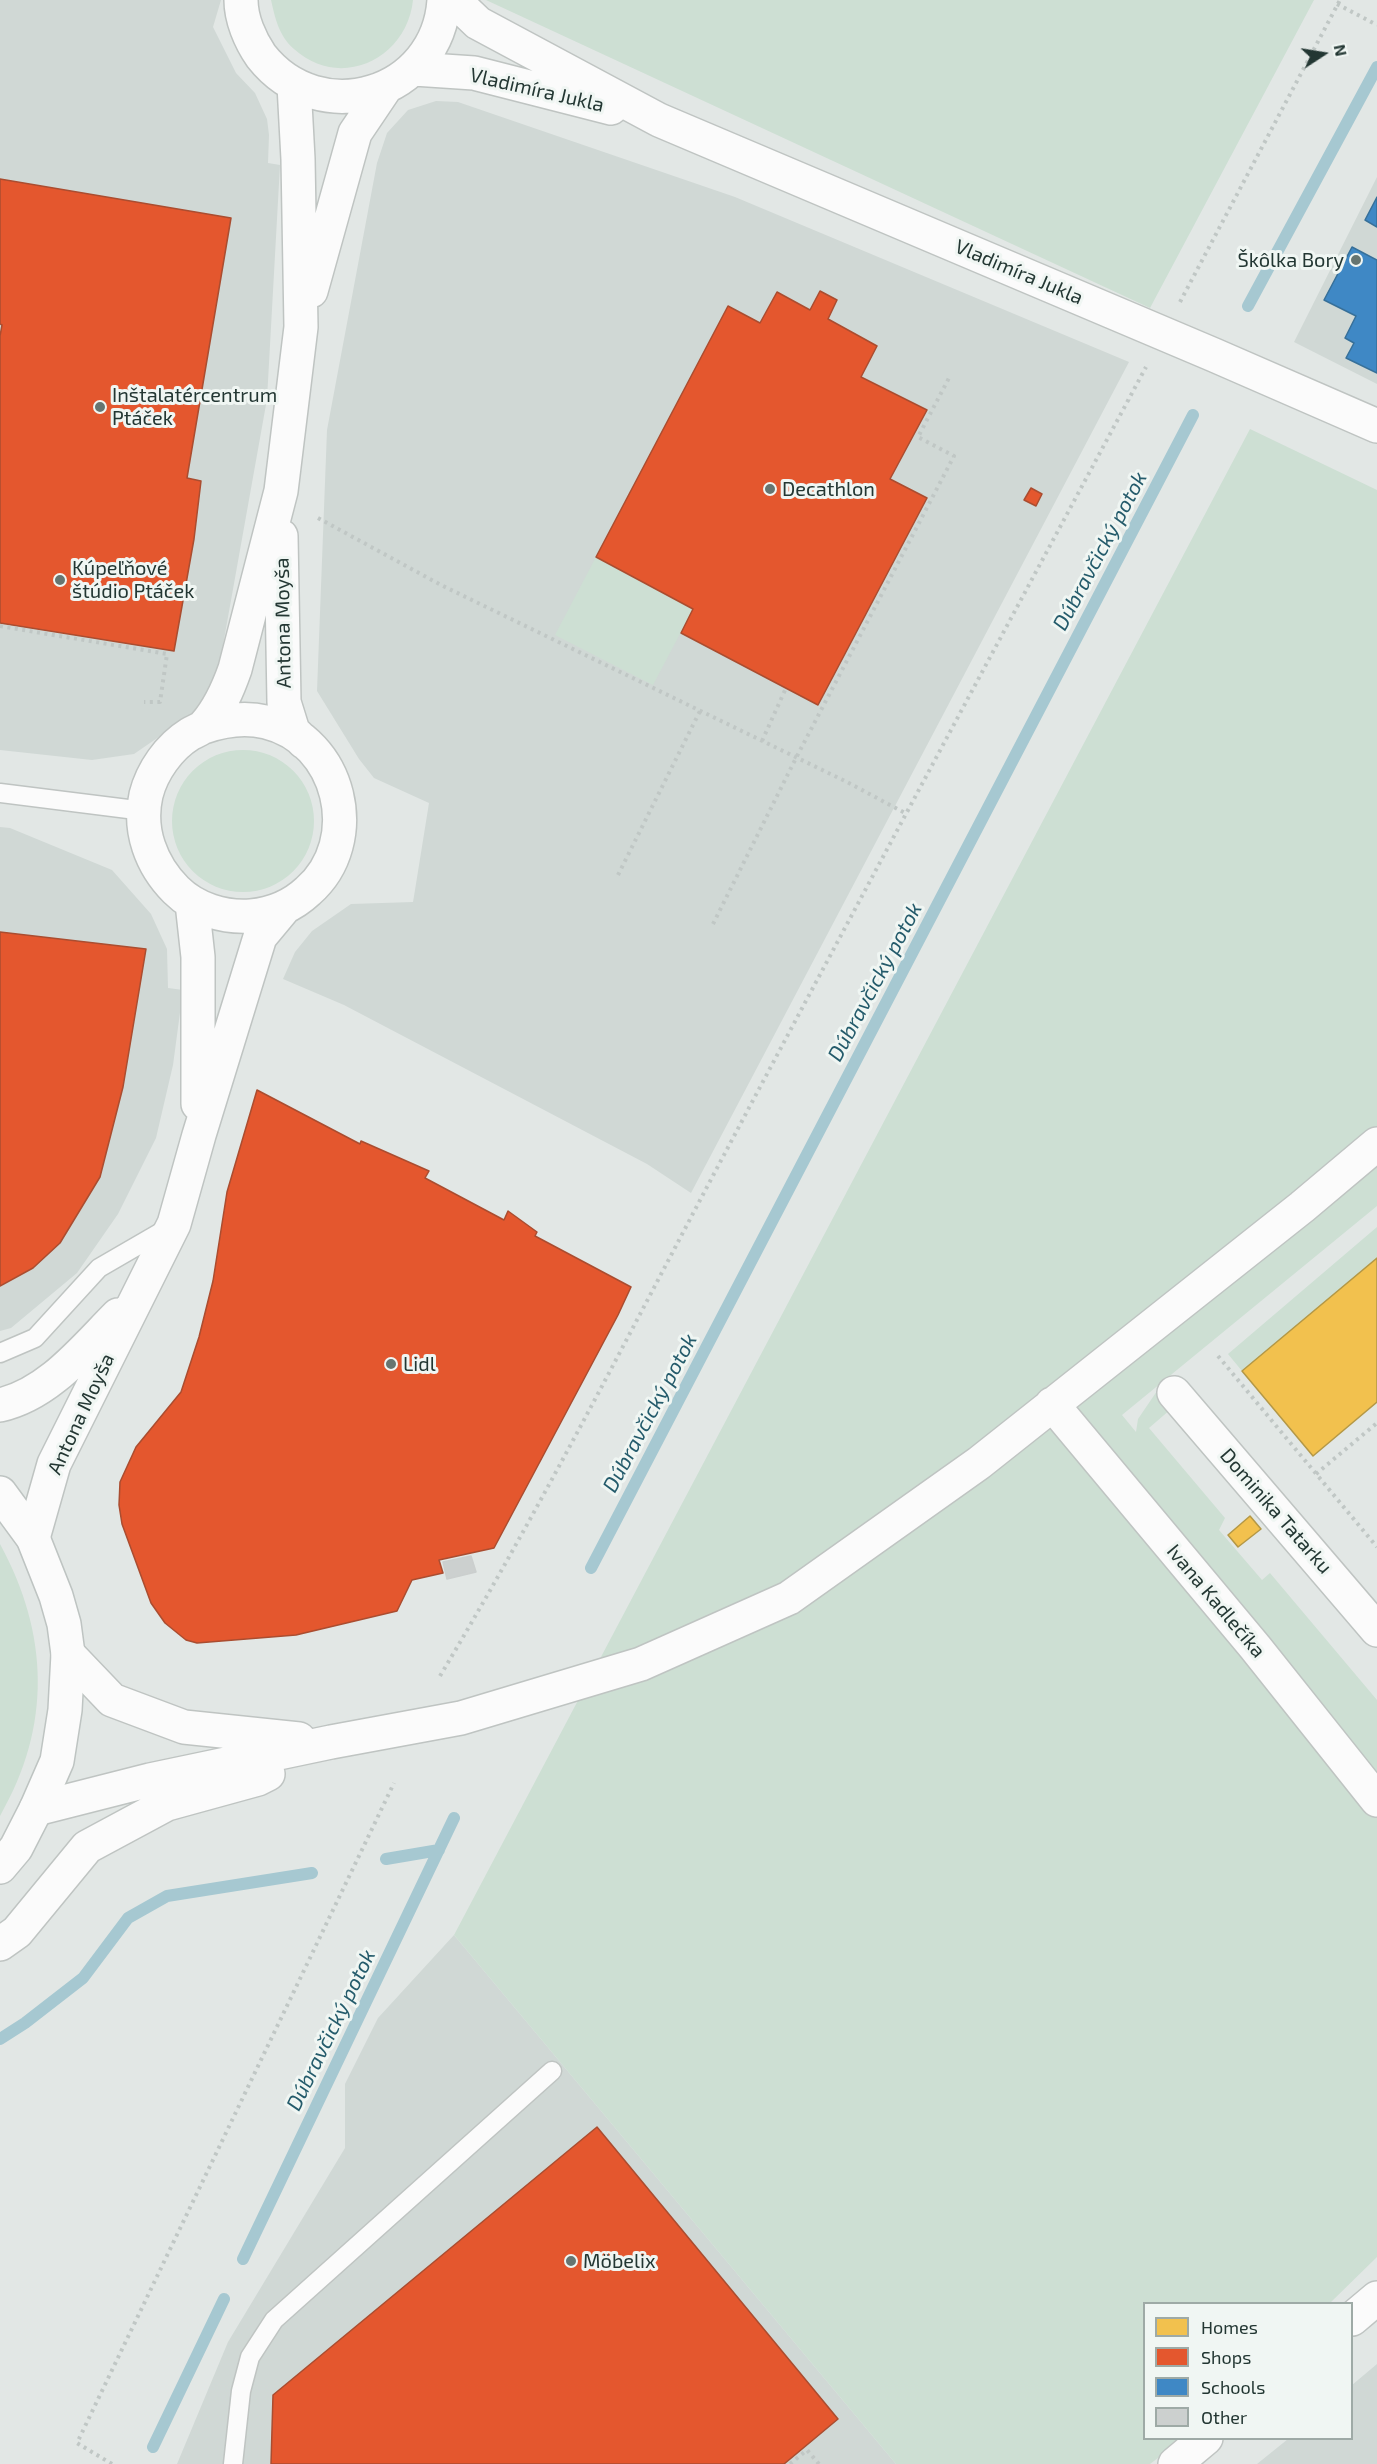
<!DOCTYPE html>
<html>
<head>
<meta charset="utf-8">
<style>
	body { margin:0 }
	#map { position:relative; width:1377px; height:2464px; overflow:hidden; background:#e2e7e5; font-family:"Exo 2",sans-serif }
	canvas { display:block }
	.legend { position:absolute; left:1143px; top:2302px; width:210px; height:138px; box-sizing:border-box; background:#f0f6f3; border:2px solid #9eaaa6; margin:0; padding:8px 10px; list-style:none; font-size:18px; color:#233733 }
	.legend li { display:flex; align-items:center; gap:12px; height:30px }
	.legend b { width:30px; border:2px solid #9eaaa6 }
	.north { position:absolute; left:1293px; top:24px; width:60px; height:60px; -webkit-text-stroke:4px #f0f6f3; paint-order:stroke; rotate:78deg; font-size:16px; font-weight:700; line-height:24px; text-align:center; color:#233733 }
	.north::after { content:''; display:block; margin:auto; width:21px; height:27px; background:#233733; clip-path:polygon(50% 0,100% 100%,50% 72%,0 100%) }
</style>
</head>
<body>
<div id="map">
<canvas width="1377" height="2464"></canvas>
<ul class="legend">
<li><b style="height:16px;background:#f2c14e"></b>Homes</li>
<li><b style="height:16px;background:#e4572e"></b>Shops</li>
<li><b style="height:16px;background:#3f88c5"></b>Schools</li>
<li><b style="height:16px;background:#ccd0cf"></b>Other</li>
</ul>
<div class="north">N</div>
</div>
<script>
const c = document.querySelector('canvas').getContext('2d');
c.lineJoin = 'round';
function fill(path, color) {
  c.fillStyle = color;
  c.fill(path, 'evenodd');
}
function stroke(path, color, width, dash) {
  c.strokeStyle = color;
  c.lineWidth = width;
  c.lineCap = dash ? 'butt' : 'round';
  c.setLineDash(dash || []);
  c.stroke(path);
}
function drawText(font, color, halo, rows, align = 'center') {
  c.font = font + ' "Exo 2",sans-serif';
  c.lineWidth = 6;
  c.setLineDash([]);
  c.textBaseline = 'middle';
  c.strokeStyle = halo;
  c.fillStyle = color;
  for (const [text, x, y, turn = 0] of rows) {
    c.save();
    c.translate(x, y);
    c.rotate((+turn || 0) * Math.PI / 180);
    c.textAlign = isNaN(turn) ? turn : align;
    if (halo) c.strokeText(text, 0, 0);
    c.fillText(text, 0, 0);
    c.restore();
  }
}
fill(new Path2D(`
	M0,0h221l-8,27 23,46 19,20 12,26 2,16 -1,28 12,2 -13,234 -49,274 -20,37 -64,44 -42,6 -92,-10z
	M436,101l22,1 277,95 394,165 -438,831 -44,-29 -303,-159 -61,-26 12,-27 17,-21 39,-27 62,-2 2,-12 14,-87 -55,-25 -15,-19 -42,-68 10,-261 50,-267 10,-30 21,-23z
	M1377,177v207l-83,-42z
	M0,827l10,1 102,42 39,44 16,35 1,39 15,2 -10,75 -17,73 -38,76 -41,59 -66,55 -11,3z
	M454,1935l442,529h-719l51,-122 117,-194v-64l33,-66z
	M1377,2364v100h-120l31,-25 64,-1v-53z`), '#d0d8d5');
fill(new Path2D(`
	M271,0h142c-6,59 -73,91 -119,49 -15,-13 -19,-31 -23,-49z
	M486,0h828l-164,308z
	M1250,429l127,61v716l-255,209 14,17 2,-13 19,-28 14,18 -22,19 76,90 -6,12 43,50 8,-7 107,127v557l-47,46 -186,1v134l39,1 -33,25h-254l-442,-529z
	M596,557l97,52 -40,76 -98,-50z
	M172 821a71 71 0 1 1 142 0a71 71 0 1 1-142 0Z
	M1377,1227v31l-135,113 -14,-17z
	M0,1544c49,90 52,182 0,272z`), '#cddfd3');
const homes = new Path2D(`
	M1377,1258v144l-64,54 -71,-85z
	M1250,1516l11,13 -23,18 -10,-12z`);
fill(homes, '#f2c14e');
stroke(homes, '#b49846', 1.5);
const shops = new Path2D(`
	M0,179l231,39 -44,260 14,3 -7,58 -20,112 -174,-28v-287l2,-11 -2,-1z
	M820,291l17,9 -9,19 49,27 -16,31 66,33 -37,69 37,19 -109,207 -137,-72 12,-24 -97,-52 132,-251 32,17 17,-31 33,18z
	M1031,488l11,6 -6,12 -12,-6z
	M0,932l146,17 -23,138 -23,90 -40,66 -27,25 -33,18z
	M257,1090l103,54 1,-3 68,30 -4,7 79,42 4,-9 29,21 -2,4 96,51 -13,28 -124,233 -55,12 4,13 -31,7 -15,31 -101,24 -99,8 -11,-3 -21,-17 -14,-20 -29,-79 -3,-19 1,-23 16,-35 45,-55 18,-55 14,-56 14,-89z
	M597,2127l241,292 -54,45h-513l2,-69z`);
fill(shops, '#e4572e');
stroke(shops, '#aa4d30', 1.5);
const schools = new Path2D(`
	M1377,197v30l-12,-7z
	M1352,247l25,13v113l-31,-15 8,-15 -9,-5 11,-22 -32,-16z`);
fill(schools, '#3f88c5');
stroke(schools, '#377099', 1.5);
stroke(new Path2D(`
	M1248,306l129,-239
	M591,1568l602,-1153
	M386,1859l53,-9
	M0,2039l25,-16 58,-45 45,-60 39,-22 145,-23
	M243,2259l211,-441
	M153,2447l71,-148`), '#a6c8d1', 12);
const building = new Path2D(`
	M471,1556l5,16 -29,7 -4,-17z`);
fill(building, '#ccd0cf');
stroke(building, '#cbcfce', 1.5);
const lane = new Path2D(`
	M0,793l144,18
	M0,1353l35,-15 64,-70 69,-40
	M233,2464l8,-73 9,-34 24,-37 278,-249`);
const street = new Path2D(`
	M241,0c0,19 9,40 20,56 59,75 177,39 183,-56
	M454,0l24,23 181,97 555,235 163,71
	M414,69l60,4 137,35
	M311,291l44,-158 31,-46
	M281,536l3,166 9,29 11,11
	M204,727c20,-7 41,-10 62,-5 75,18 99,119 42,169 -16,15 -36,23 -57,25 -27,2 -56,-7 -75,-26 -25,-25 -38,-60 -30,-95 6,-24 23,-48 44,-61 5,-3 12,-5 15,-9 15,-17 23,-36 30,-56l46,-178 20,-164 -3,-168 -4,-74
	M192,903l6,54v147
	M1174,1393l203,237
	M1052,1404l203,243 122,153
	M0,1405c49,-11 84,-56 118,-90
	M33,1538l21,-74 120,-240 25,-89 61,-198 25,-30
	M68,1654l44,46 72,27 115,12
	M36,1809l114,-29 181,-38 130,-24 180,-54 148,-66 190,-135 323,-256 75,-63
	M0,1944l17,-12 70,-85 80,-43 91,-25 10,-5
	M1352,2319l25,-21
	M1175,2464l31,-26`);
const secondary = new Path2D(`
	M0,1493l33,45 23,58 8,28 4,30 -3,56 -8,51 -21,48 -20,39 -16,19`);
stroke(lane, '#bfc4c2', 21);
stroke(street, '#bfc4c2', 36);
stroke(secondary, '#bec4c2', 36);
stroke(new Path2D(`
	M1337,4l40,21
	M1180,302l160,-302
	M318,518l123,67 406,197 58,31
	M0,626l167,28 -7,48h-16
	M762,741l24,-53
	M618,875l82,-164
	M713,924l83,-166 158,-302 -36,-19 31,-59
	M1218,1356l159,191
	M1316,1474l61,-51
	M440,1676c105,-175 197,-358 293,-538 137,-258 275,-514 413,-771
	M112,2464l-35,-21 317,-660
	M790,2464l17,-14 12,14`), '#c0c7c5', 4, [3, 4.5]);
stroke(lane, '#fbfbfb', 18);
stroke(street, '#fbfbfb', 33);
stroke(secondary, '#fbfbfb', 33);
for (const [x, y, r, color] of [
	[1356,260,6,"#667571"],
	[100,407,6,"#667571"],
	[770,489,6,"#667571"],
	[60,580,6,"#667571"],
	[391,1364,6,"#667571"],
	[571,2261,6,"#667571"]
]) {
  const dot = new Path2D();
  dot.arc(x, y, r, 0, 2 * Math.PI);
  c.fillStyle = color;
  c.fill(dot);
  stroke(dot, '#f0f6f3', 2);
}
drawText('20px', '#233733', '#f0f6f3', [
	["Vladimíra Jukla",537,90,13],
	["Vladimíra Jukla",1019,272,23],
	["Antona Moyša",283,623,-91],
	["Antona Moyša",81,1414,-65],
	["Dominika Tatarku",1276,1511,49],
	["Ivana Kadlečíka",1216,1601,50]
]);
drawText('20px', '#233733', '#f0f6f3', [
	["Škôlka Bory",1344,260,"right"],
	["Inštalatércentrum",112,395],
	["Ptáček",112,418],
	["Decathlon",782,489],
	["Kúpeľňové",72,568],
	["štúdio Ptáček",72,591],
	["Lidl",403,1364],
	["Möbelix",583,2261]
], 'left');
drawText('italic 21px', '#245b6b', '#f0f6f3', [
	["Dúbravčický potok",1100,551,-62],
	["Dúbravčický potok",875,982,-62],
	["Dúbravčický potok",650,1413,-62],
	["Dúbravčický potok",331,2030,-64]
]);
</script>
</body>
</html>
